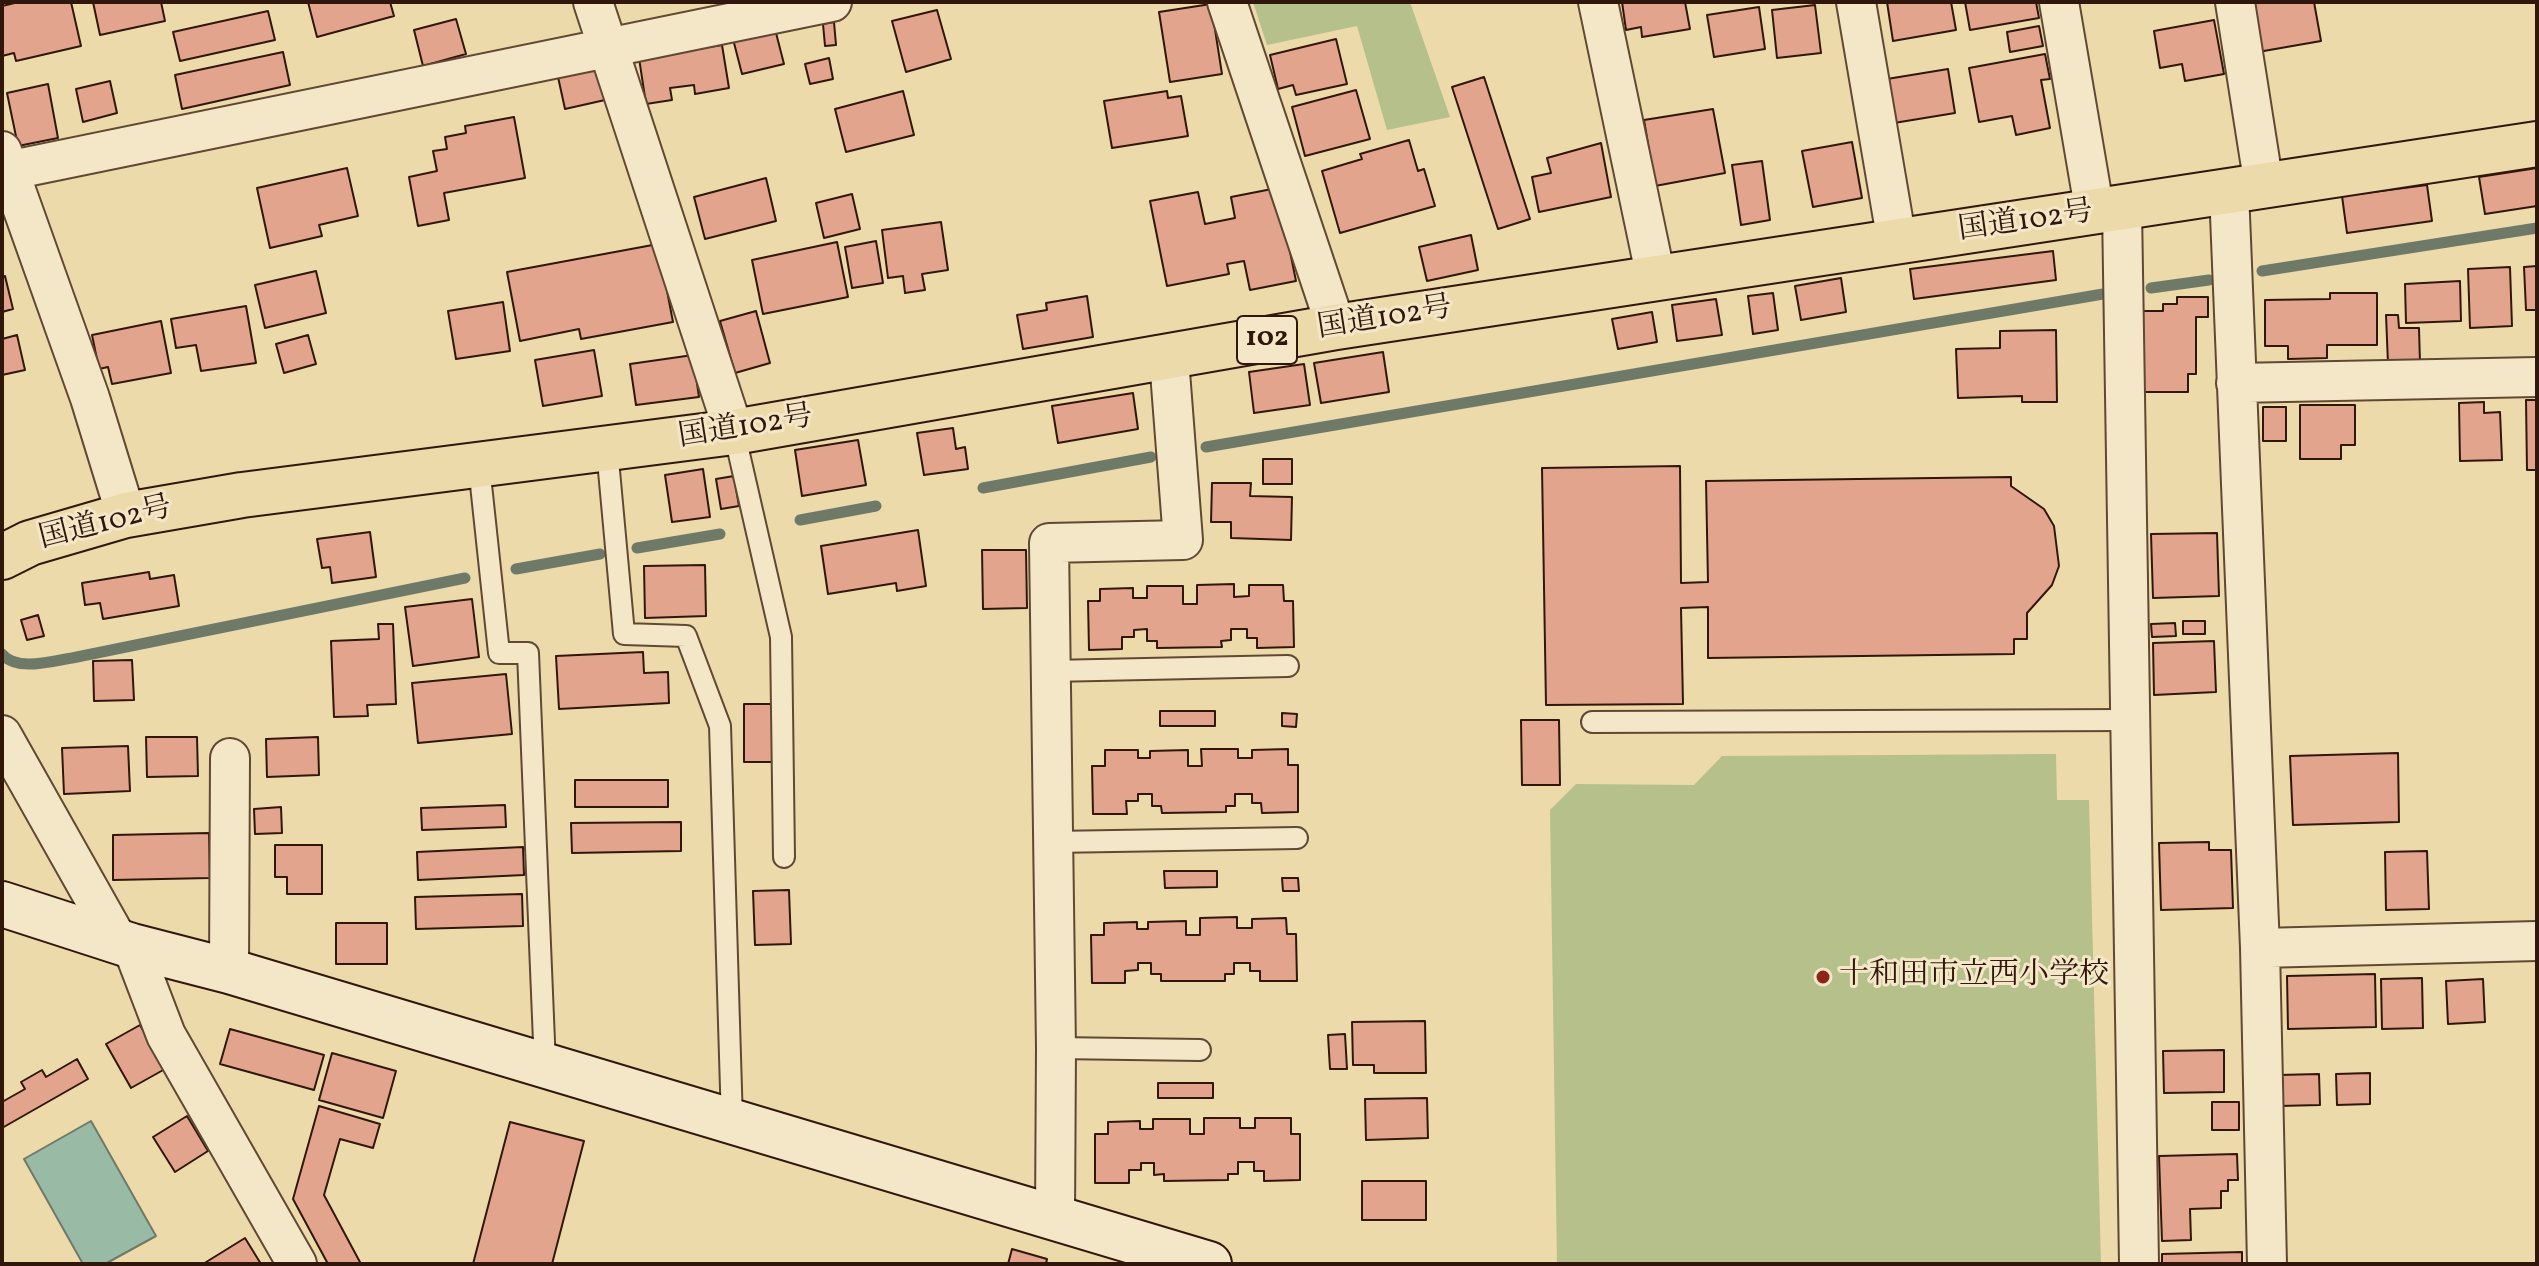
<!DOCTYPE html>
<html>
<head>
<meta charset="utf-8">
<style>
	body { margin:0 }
	#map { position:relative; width:2539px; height:1266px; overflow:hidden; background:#ecdaab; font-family:Vollkorn,serif }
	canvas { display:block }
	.frame { position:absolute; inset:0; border:4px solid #31170b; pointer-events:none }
</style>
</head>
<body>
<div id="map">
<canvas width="2539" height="1266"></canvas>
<div class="frame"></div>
</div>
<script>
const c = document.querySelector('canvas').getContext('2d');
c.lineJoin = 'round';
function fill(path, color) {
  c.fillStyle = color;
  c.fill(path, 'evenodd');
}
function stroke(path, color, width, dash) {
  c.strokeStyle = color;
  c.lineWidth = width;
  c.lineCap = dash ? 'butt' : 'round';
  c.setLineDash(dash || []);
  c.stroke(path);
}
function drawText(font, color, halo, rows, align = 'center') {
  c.font = font + ' Vollkorn,"Noto Serif JP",serif';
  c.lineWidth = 6;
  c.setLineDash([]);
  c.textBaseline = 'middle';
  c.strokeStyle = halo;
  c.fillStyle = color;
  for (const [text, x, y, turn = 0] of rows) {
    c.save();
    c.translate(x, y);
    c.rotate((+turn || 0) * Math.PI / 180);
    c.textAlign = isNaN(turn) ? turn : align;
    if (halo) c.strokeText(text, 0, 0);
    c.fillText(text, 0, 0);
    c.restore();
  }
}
fill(new Path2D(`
	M1253,2h157l40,115 -63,13 -30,-104 -90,19z
	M2056,754l1,46h32l12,464h-544l-7,-454 26,-26 118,1 28,-29z`), '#b5c08b');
const water = new Path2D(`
	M91,1121l65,115 -51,28h-22l-59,-105z`);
fill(water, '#99bba5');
stroke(water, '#6f7967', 2);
stroke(new Path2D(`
	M2262,271l275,-43
	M2151,288l58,-8
	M1206,447l897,-153
	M983,488l168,-31
	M800,520l76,-14
	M637,548l83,-14
	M516,569l84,-15
	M2,654c15,18 50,7 70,4l393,-80`), '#6f7967', 11);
const building = new Path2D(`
	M19,2h52l10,44 -65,15 -2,-8 -12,3v-50z
	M93,2h68l4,19 -65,14z
	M308,2h82l4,14 -77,21z
	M1622,2h63l5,27 -48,8 -1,-10 -15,3z
	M1887,2h64l5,28 -63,11z
	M1965,2h71l3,16 -69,12z
	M2249,2h65l7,39 -63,11z
	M1211,4l11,70 -52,8 -11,-70z
	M1815,5l6,48 -44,5 -5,-48z
	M1759,7l6,42 -51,8 -7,-42z
	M937,10l14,49 -45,13 -14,-51z
	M268,11l7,29 -95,21 -7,-29z
	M456,19l10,35 -43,12 -9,-36z
	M2214,20l10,54 -39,7 -3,-17 -22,4 -6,-37z
	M834,22l2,23 -11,1 -2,-22z
	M2039,26l4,20 -33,6 -3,-20z
	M775,29l9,35 -42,10 -9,-35z
	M1336,39l11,45 -51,11 -3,-10 -15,4 -8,-34z
	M722,45l7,43 -34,6 -1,-9 -24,3 2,12 -26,4 -7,-46z
	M283,52l7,33 -108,24 -7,-34z
	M2045,54l5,25 -9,1 9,48 -34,7 -4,-19 -33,6 -10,-54z
	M829,58l4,21 -23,5 -5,-20z
	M599,69l6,31 -40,9 -7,-32z
	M1948,69l7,44 -61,10 -7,-44z
	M1484,77l46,142 -32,10 -46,-142z
	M110,81l7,32 -34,9 -7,-33z
	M48,84l10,54 -40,8 -11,-53z
	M1356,90l14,49 -65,17 -13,-49z
	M903,91l11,44 -68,17 -11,-43z
	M1167,91l1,7 13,-2 7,40 -76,12 -8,-47z
	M1713,109l12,64 -70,13 -11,-66z
	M514,117l11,61 -81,15 5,27 -31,6 -9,-49 28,-6 -4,-20 14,-2 -2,-12 21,-4 -1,-7z
	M1409,140l9,31 6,-2 11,37 -95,27 -18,-62 40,-12 -2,-5z
	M1852,142l10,56 -49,9 -11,-56z
	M1601,143l10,54 -72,15 -7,-35 19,-4 -4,-15z
	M1762,161l8,59 -29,5 -9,-60z
	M347,168l11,48 -39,9 3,11 -52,12 -13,-60z
	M2537,168v38l-52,8 -6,-37z
	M766,178l10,43 -71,18 -11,-42z
	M2427,185l5,36 -85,12 -5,-37z
	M1277,188l19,93 -46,9 -6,-29 -17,3 2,10 -62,12 -17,-85 48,-9 7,32 30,-6 -4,-21z
	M852,194l8,35 -36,9 -8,-35z
	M941,222l7,48 -26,4 3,16 -20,3 -2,-17 -15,2 -6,-48z
	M1471,235l7,35 -51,11 -8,-34z
	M876,241l7,42 -31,5 -7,-41z
	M837,242l11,55 -85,17 -11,-54z
	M658,244l15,78 -92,17 -2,-10 -59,12 -13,-69z
	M2053,251l3,29 -142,19 -4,-30z
	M2537,266v44h-11l-2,-43z
	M2510,267l2,59 -42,2 -2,-59z
	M316,271l10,42 -61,15 -10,-43z
	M5,276l8,33 -11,3v-35z
	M1841,278l5,34 -45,8 -6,-34z
	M2460,281l1,40 -55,2 -1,-39z
	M1773,293l5,37 -25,4 -5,-38z
	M2330,293h47v52h-50v13l-39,1v-13h-23v-46l65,-1z
	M1087,296l6,41 -70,12 -6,-34 30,-5 -1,-7z
	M2177,297h31v20h-12v57h-8v18h-45v-81h20v-7h14z
	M1716,299l6,36 -45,6 -5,-36z
	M503,302l7,49 -54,8 -8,-48z
	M246,306l10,57 -55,8 -5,-26 -20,3 -5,-29z
	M756,311l14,52 -35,10 -15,-52z
	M1652,312l5,30 -39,7 -6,-30z
	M2386,315h12l1,13h20l1,35 -32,1z
	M161,321l10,52 -59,11 -4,-17 -9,2 -7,-34z
	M2056,330l1,72h-35v-6l-64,2 -2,-49 44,-1v-17z
	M17,335l8,35 -23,5v-36z
	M308,335l8,29 -32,9 -8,-29z
	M594,350l8,46 -59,10 -8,-46z
	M1383,352l6,40 -68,11 -7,-40z
	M693,355l6,42 -63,8 -6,-41z
	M1304,364l6,41 -56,8 -5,-41z
	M1133,393l5,36 -80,14 -6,-37z
	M2526,400h11v70h-10z
	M2484,402v11l16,-1 2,48 -42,1 -1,-58z
	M2300,405h55v40h-14v14h-41z
	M2263,407h23v34h-23z
	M953,428l3,21 9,-2 3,22 -44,6 -7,-42z
	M858,440l8,45 -64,11 -7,-46z
	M1263,459h29v25h-29z
	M1680,466l1,117 27,-1 -2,-101 305,-4v9l33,23 10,17 5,40 -7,19 -25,28v26h-13v15l-306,4v-51l-27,1 2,96 -137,1 -4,-237z
	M703,469l7,48 -38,5 -7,-47z
	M734,476l5,30 -18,3 -5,-30z
	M1212,483h39l-1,13 42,1 -1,43 -60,-2v-16h-20z
	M918,530l8,56 -29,5 -1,-8 -68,11 -7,-48z
	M370,532l6,45 -44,6 -2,-16 -8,1 -5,-29z
	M2217,533l2,63 -66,2 -2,-64z
	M982,550h44l1,58 -44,1z
	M705,565l1,51 -61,2 -1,-52z
	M149,572l1,7 24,-4 5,31 -76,13 -3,-16 -15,2 -3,-22z
	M1234,584v13l15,-1v-11h34l1,16h9l1,46 -37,1v-10h-10v-9h-16v11l-10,1 1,6 -65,1v-7h-10v-12l-13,1v7h-12v12l-33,1 -1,-49h12v-12l33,-1v10h14v-12h36v18h14v-19z
	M472,599l7,58 -66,9 -8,-59z
	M38,615l6,21 -17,4 -6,-20z
	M2183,621h22v13h-22z
	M2175,623l1,13 -24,1 -1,-13z
	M378,624h15l3,80 -29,1 1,11 -34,1 -3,-76 48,-2z
	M2214,641l2,51 -62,3 -1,-52z
	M643,652l1,21 24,-1 1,31 -110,6 -3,-53z
	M132,660l2,40 -40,1 -1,-40z
	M506,674l6,60 -94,9 -6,-60z
	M744,704h29v58h-29z
	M1160,711h55v15h-55z
	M1282,713l15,1 -1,13 -14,-1z
	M1521,720h38l1,65h-38z
	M146,737h51l1,39 -51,1z
	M318,737l1,38 -52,2 -1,-38z
	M128,746l2,45 -66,3 -2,-46z
	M1201,749h37v9h14v-8l36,-1v16h10v47l-36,1 -1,-10h-9v-9h-17v12h-9v6l-64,1 -1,-7h-9v-12h-14v7h-12l1,13h-34l-1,-48h13v-16h33v8h12v-7l38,-1v16h14z
	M2398,753l1,69 -106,3 -3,-69z
	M575,780h93v27h-93z
	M505,805l1,22 -84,3 -1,-22z
	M281,807l1,26 -27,1 -1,-25z
	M681,822v29l-109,2 -1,-30z
	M209,833l1,45 -97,2v-45z
	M2209,842v8h22l2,58 -72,2 -2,-67z
	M275,845h47v49h-35v-17h-12z
	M523,847l1,28 -106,5 -1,-28z
	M2427,851l2,58 -43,1 -1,-58z
	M1164,871h53v16l-52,1z
	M1282,878h16l1,13h-16z
	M789,890l2,54 -36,1 -2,-54z
	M522,894l1,32 -107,3 -1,-32z
	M1237,917v11h15v-9l34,-1 1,16h9l1,47h-37v-10h-10v-8h-16v11h-9v7h-64v-7h-10v-11h-13v7l-13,1v12h-33l-1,-48h13v-12l33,-1v7h11v-7l38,-1v14h14v-17z
	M336,923h51v41h-51z
	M2375,974l1,53 -88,2 -1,-53z
	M2422,978l1,50 -41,1 -1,-50z
	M2483,979l2,43 -37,2 -2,-43z
	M1425,1021l1,52h-52v-8h-21l-1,-43z
	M140,1025l25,44 -34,19 -25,-44z
	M230,1029l94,26 -10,35 -94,-26z
	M1345,1034l2,35h-17l-2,-34z
	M2224,1050v42l-60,1 -1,-42z
	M332,1053l64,18 -13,47 -64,-18z
	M77,1059l11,20 -86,49v-26l23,-13 -4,-7 21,-12 4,7z
	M2370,1073v31l-33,1 -1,-31z
	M2319,1074l1,31 -41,1v-31z
	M1158,1083h55v15h-55z
	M1427,1098l1,40 -62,2 -1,-41z
	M2212,1102h27v28h-27z
	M319,1106l61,18 -7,24 -33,-9 -16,56 37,69h-33l-35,-65z
	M187,1116l21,35 -33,21 -22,-35z
	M1204,1118h36v10h15v-10h36v16h9v46l-36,1v-10h-10v-9h-16v12h-10v6l-64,1v-7l-10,1v-12h-13v7h-12v13h-34v-49h13v-12l32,-1v8h13v-10h37v15h14z
	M510,1122l74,19 -32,123h-79z
	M2237,1154l1,26h-10v11h-7v17l-31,1 1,31 -29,1 -3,-85z
	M1362,1181h64v39h-64z
	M245,1238l16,26h-58z
	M1012,1249l35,10 -1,5h-38z
	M2242,1252v12h-80v-10z`);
fill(building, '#e2a48c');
stroke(building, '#31170b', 2);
const lane = new Path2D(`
	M734,432l47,205 3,220
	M607,449l17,185 62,2 34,90 12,396
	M479,466l20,187h29l17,413
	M1050,671l238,-5
	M1592,722l538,-2
	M1053,842l244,-4
	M1056,1048l144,2`);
const street = new Path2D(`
	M593,2l141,430
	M1227,2l109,325
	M1598,2l58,276
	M1856,2l41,240
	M2059,2l36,211
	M2235,2l29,184
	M2,151l88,247 36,117
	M2,172l830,-170
	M2229,191l31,757 7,316
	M2122,209l17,1055
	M2236,383l301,-6
	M2,735l115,204
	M132,946l34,89 131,229
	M2260,948l277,-7
	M229,971l1,-213
	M1055,1218l1,-170 -7,-505 134,-3 -14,-181`);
const secondary = new Path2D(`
	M2,904l130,42 97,25 980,293`);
const highway = new Path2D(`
	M2,557l28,-14 96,-28 116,-20 492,-63 602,-105 1201,-183`);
stroke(lane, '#604833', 24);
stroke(street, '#604833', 42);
stroke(secondary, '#31170b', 48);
stroke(highway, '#31170b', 48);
stroke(lane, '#f3e7c8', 20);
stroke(street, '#f3e7c8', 38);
stroke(secondary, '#f3e7c8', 44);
stroke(highway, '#ecdaab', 44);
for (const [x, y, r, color] of [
	[1823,977,8,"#8f2418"]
]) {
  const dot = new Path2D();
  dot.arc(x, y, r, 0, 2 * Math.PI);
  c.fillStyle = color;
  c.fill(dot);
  stroke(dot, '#f3e7c8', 3);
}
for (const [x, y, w] of [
	[1267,340,60]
]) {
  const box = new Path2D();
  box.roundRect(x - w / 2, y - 24, w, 48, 6);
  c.fillStyle = '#f3e7c8';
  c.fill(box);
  stroke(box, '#31170b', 2);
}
drawText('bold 28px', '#31170b', null, [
	["102",1267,340]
]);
drawText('30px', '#31170b', '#f3e7c8', [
	["国道102号",2026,223,-8],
	["国道102号",1385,320,-9],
	["国道102号",746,429,-9],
	["国道102号",106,525,-14]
]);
drawText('30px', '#31170b', '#f3e7c8', [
	["十和田市立西小学校",1839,977]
], 'left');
</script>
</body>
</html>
